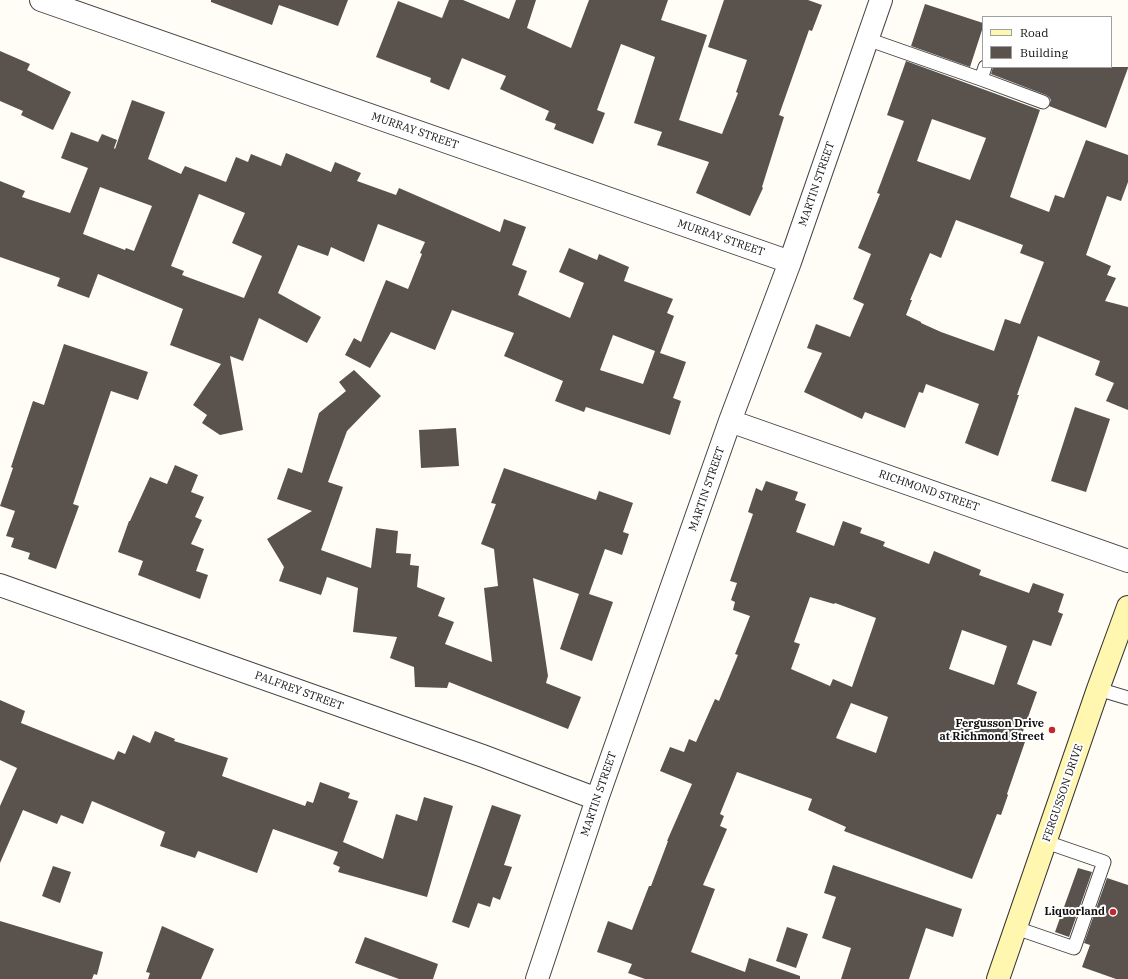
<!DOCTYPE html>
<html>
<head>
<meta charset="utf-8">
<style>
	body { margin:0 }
	#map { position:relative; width:1128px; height:979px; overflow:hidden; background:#fffdf5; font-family:"IBM Plex Serif",serif }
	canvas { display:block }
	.legend { position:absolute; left:982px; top:16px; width:130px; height:52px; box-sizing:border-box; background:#fff; border:1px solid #a0a0a0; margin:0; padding:5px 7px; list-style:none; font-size:12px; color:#111 }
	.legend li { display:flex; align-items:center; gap:8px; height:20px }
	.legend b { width:20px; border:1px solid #a0a0a0 }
</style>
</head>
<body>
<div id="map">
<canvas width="1128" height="979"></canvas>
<ul class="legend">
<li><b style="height:5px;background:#fff6b0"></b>Road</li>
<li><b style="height:11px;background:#5a524d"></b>Building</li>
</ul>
</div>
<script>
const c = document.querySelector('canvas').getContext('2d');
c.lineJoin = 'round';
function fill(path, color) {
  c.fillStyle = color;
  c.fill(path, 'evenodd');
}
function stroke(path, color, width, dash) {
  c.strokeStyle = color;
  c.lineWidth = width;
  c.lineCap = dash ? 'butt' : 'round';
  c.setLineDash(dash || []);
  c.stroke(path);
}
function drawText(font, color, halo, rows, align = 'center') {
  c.font = font + ' "IBM Plex Serif",serif';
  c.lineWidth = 4;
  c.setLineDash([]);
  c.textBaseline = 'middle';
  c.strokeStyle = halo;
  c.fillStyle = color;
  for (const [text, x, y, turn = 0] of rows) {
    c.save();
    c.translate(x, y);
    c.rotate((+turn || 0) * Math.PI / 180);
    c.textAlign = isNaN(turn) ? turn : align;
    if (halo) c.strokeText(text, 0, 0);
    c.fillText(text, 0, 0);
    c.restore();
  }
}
fill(new Path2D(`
	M211,0h137l-10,26 -59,-21 -7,20 -61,-23z
	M449,0h14l46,19 7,-19h20l-9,28 44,20 18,-48h79l-7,20 46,15 -28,85 43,14 16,-41 -2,-1 11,-32 -39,-13 16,-47h84l14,5 -10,26 -3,-1 -30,85 5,2 -22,70 1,1 -13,28 -54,-23 13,-31 -52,-17 5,-13 -28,-9 21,-66 -34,-13 -24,66 8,3 -12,31 -39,-15 2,-5 -11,-4 4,-9 -49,-22 6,-13 -44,-18 -13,32 -19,-8 1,-4 -55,-21 22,-56 44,17z
	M925,4l58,19v4l-13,40 -59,-21z
	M0,51l30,13 -3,6 44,22 -18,38 -32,-15 2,-4 -23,-10z
	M906,61l134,49 -30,87 39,15 6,-17 9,3 22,-58 42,15v27l-7,19 -14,-5 -21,59 25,11 -4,9 9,3 -11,23 23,6v103l-22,-9 8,-18 -19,-8 5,-14 -62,-25 -21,59h2l-21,61 -33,-13 14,-39 -53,-20 -3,9 -4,-1 -14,36 -40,-16 -3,7 -58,-27 18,-39 -15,-5 9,-24 34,13 14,-33 -11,-5 18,-45 -13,-6 22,-54 -3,-1 27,-72 -17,-6zM932,119l54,19 -16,42 -53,-19zM956,220l67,25 -3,8 24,9 -24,62 -15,-5 -11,32 -53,-19 -20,-9v-1l-15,-7 6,-15h-2l20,-47 11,5z
	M993,67h135v1l-22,60 -57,-22 2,-6 -2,-3 -3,-2 -55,-21z
	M132,100l33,12 -17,47 33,15 4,-8 41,16 10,-25 12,5 3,-8 30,12 5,-13 45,19 4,-10 26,11 -4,8 39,14 3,-7 101,44 4,-13 22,8 -14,38 15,6 -9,24 52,23 14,-35 -25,-11 10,-24 28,12 2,-6 30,13 -5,14 49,18 -6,14 7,3 -14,37 26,9 -13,36 8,3 -11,34 -84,-28 -2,5 -29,-11 8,-20 -59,-25 10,-23 -62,-23 -17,40 -44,-18 -21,36 -25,-13 9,-17 7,4 25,-62 22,9 14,-35 -2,-1 5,-11 -47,-18 -14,38 -33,-15 -3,9 -30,-11 -20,48 43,24 -14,26 -48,-25 -16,43 -13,-5 13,74 -23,5 -18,-12 5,-8 -14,-10 28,-41 -51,-19 13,-36 -85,-35 -9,24 -32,-12 3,-8 -60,-21v-76l25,10 -3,6 48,16 18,-45 -27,-10 10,-26 27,10 4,-8 15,6 -3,8 1,1zM100,187l52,19 -18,45 -8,-3 -1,2 -42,-16zM199,194l46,19 -13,30 30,13 -18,42 -62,-23 2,-4 -13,-5zM613,335l42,16 -12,33 -43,-14z
	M64,344l84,28 -10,28 -27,-9 -38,113 6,2 -23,63 -28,-10 2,-6 -19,-6 3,-9 -8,-2 9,-25 -15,-5 13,-38 -2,-1 22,-66 11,4z
	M354,370l27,26 -34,35 -19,51 15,5 -22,63 50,18 5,-40 22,3 -2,22 15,1 -1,11 9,1 -2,21 28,11 -7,18 16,6 -9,22 47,18 -8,-74 14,-2 -4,-37 -13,-5 15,-40 -5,-1 13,-35 92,32 3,-9 34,12 -10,29 6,2 -7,21 -17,-6 -16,45 24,8 -21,59 -32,-12 19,-55 -46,-16 15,98 -2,7 35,14 -13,32 -119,-47 -2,6 -32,-1 -1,-20 -24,-9 7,-21 -44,-5 5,-44 -31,-11 -6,18 -42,-14 5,-14 -17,-28 45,-28 -35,-12 11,-31 14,5 17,-60 27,-22 -7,-9z
	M1075,407l35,12 -24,73 -35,-11z
	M456,428l3,38 -38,2 -2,-38z
	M175,465l23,10 -7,17 13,5 -9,20 7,3 -11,24 13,5 -8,22 12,4 -8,24 -62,-24 5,-14 -25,-9 11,-31h1l20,-44 17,7z
	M766,481l32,11 -3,8 11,4 -10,28 38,14 9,-25 19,7 -2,5 25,9 -2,4 46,18 5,-13 47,19 -2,5 50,18 4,-10 31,11 -6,18 5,2 -12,32 -18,-6 -16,44 20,8 -15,42 5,2 -20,58 1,1 -7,20 -4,-1 -25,65 -128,-48 2,-4 -38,-17 4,-11 -75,-27 -17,42 4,2 -4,10 7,3 -24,56 12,4 -24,63 54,20 4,-14 51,18v3h-155l-17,-6 4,-9 -35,-12 11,-31 24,9 17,-44h2l17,-45h-1l25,-57 -32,-13 10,-24 14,5 5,-13 7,3 19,-43 4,2 19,-46 -3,-1 15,-38 -17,-6 2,-8 -4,-2 6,-17 -7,-2 23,-67 -5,-2 8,-24 6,3zM810,597l24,7 1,-1 41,15 -24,69 -19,-8 -3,7 -39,-17 9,-25 -6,-2zM962,630l45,16 -13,39 -45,-16zM851,703l37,14 -12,36 -40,-15z
	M0,700l25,11 -4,12 93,37 4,-9 7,3 8,-19 17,8 5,-12 20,8 -1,2 54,17 -6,18 83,30 2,-5 6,2 7,-21 30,11 -2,5 10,3 -15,41 40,17 13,-45 21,7 7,-24 29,9 -26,91 -89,-25 2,-5 -7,-3 5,-12 -65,-23 -16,44 -59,-22 -3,7 -35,-12 5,-14 -73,-31 -9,23 -22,-9 -4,9 -34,-14 -23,53v-57l17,-38 -17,-8z
	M492,805l29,10 -17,50 8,2 -12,33 -7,-3 -3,10 -12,-4 -9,25 -17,-6z
	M833,865l129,44 -9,28 -27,-9 -17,51h-68l10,-31 -29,-10 14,-41 -12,-4z
	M53,866l18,6 -11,31 -18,-7z
	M1078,868l14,4 -23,65 -14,-5z
	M1107,878l21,7v94h-12l-34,-12 8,-22 -6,-2z
	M0,921l103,31 -6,23 -3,-1 -2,5h-92z
	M162,926l52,23 -13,30h-53l2,-6 -4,-1z
	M787,927l21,7 -12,34 -20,-7z
	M365,937l73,27 -5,15h-34l-44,-16z`), '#5a524d');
const service = new Path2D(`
	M867,39l114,40 62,23
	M981,79l4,-12
	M1098,689l30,9
	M1016,928l58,20 30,-86 -58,-20`);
const minor = new Path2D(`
	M41,0l749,262
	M730,421l398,140
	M0,585l483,171 114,43
	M537,979l60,-180 133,-378 60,-159 91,-262`);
const secondary = new Path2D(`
	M998,979l100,-290 30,-82`);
stroke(service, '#444', 15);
stroke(minor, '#444', 24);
stroke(secondary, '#333', 24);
stroke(service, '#fff', 13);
stroke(minor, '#fff', 22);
stroke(secondary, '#fff6b0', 22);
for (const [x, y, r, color] of [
	[1052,730,4,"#c4262e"],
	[1113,912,4,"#c4262e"]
]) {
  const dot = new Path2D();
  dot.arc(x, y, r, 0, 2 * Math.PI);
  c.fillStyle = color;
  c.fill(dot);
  stroke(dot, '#fff', 1.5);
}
drawText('11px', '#111', '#fff', [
	["MURRAY STREET",415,131,19],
	["MARTIN STREET",817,184,-71],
	["MURRAY STREET",721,238,19],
	["MARTIN STREET",707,489,-71],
	["RICHMOND STREET",929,491,19],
	["PALFREY STREET",299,691,20],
	["FERGUSSON DRIVE",1063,793,-71],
	["MARTIN STREET",599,794,-71]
]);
drawText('bold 11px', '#111', '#fff', [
	["Fergusson Drive",1044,724],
	["at Richmond Street",1044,737],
	["Liquorland",1105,912]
], 'right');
</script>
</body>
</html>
